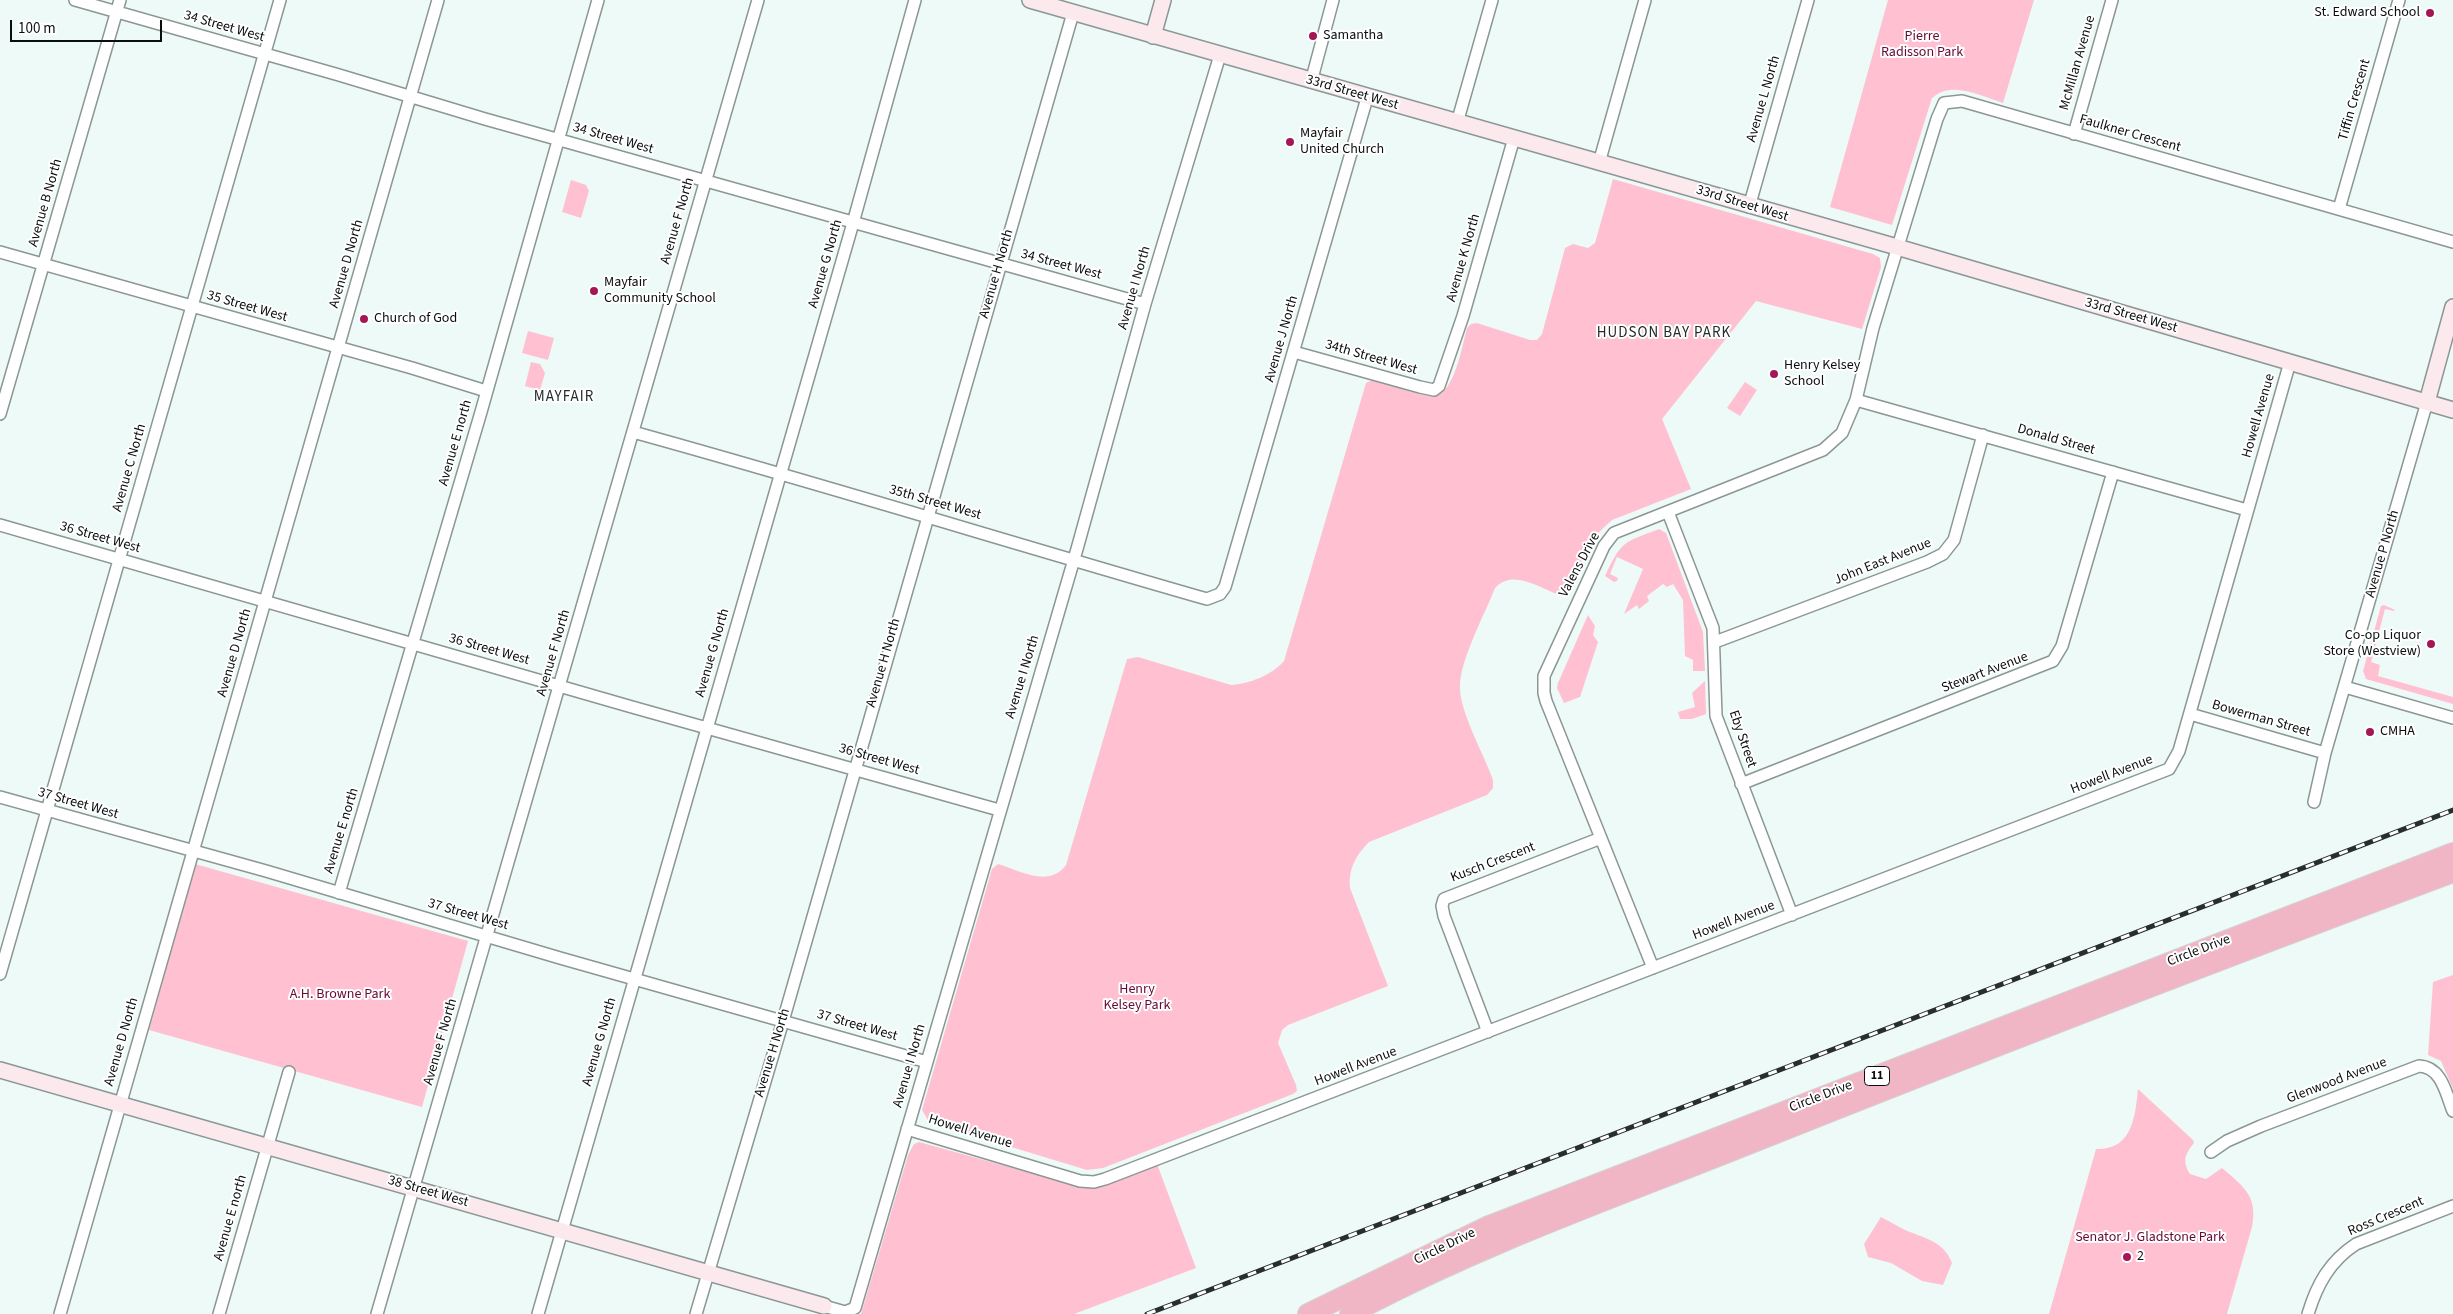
<!DOCTYPE html>
<html>
<head>
<meta charset="utf-8">
<style>
	body { margin:0 }
	#map { position:relative; width:2453px; height:1314px; overflow:hidden; background:#edfaf7; font-family:"Source Sans 3",sans-serif }
	canvas { display:block }
	.scale { position:absolute; left:10px; top:20px; width:152px; height:22px; box-sizing:border-box; border:2px solid #0a0e0e; border-top:0; padding-left:6px; font-size:15px; line-height:18px; white-space:nowrap; color:#0a0e0e; -webkit-text-stroke:4px #fff; paint-order:stroke }
</style>
</head>
<body>
<div id="map">
<canvas width="2453" height="1314"></canvas>
<div class="scale">100 m</div>
</div>
<script>
const c = document.querySelector('canvas').getContext('2d');
c.lineJoin = 'round';
function fill(path, color) {
  c.fillStyle = color;
  c.fill(path, 'evenodd');
}
function stroke(path, color, width, dash) {
  c.strokeStyle = color;
  c.lineWidth = width;
  c.lineCap = dash ? 'butt' : 'round';
  c.setLineDash(dash || []);
  c.stroke(path);
}
function drawText(font, color, halo, rows, align = 'center') {
  c.font = font + ' "Source Sans 3",sans-serif';
  c.lineWidth = 4;
  c.setLineDash([]);
  c.textBaseline = 'middle';
  c.strokeStyle = halo;
  c.fillStyle = color;
  for (const [text, x, y, turn = 0] of rows) {
    c.save();
    c.translate(x, y);
    c.rotate((+turn || 0) * Math.PI / 180);
    c.textAlign = isNaN(turn) ? turn : align;
    if (halo) c.strokeText(text, 0, 0);
    c.fillText(text, 0, 0);
    c.restore();
  }
}
fill(new Path2D(`
	M1888,0h146l-31,103c-22,-7 -51,-23 -71,-5l-40,127 -62,-18z
	M1613,179l260,75 7,4 1,9 -19,62 -106,-28 -94,118 29,70 -79,31 -16,15 -31,59 -6,1c-21,-8 -46,-26 -64,-7 -10,26 -35,72 -35,98 -1,25 24,68 33,94v8l-6,7 -118,47c-13,13 -21,27 -19,46l38,98 -100,39 -6,5 -4,13 18,42 1,6 -4,3 -190,74 -16,2 -158,-48 -7,-12 70,-241 6,-5c23,7 51,24 68,1l61,-206 11,-2 93,28c18,-1 41,-10 53,-24l82,-278 8,-4c14,4 45,17 59,17 21,0 29,-50 34,-68l4,-4 6,-1 53,17h7l5,-6 23,-86 8,-4 15,4 7,-5z
	M571,180l15,5 3,6 -8,27 -19,-6z
	M528,331l26,7 -6,22 -26,-7z
	M531,362l9,2 5,9 -5,17 -15,-4z
	M1745,382l12,8 -17,26 -13,-8z
	M1659,529l7,4 37,99 2,39h-12v-11l-8,-4 -2,-56 -10,-16 -6,3 -4,-3 -16,12 2,5 -10,8 -2,-4 -13,9 19,-45 -26,-12 -7,17 8,4 -1,3 -3,1 -9,-6c17,-36 18,-33 54,-47z
	M2384,605l11,5 -1,1 -9,-2 -14,53 9,3 -2,11 75,21v7l-87,-25 -3,-8 18,-65z
	M1588,615l7,11 -2,9 5,7 -18,55 -16,6 -7,-15 1,-5z
	M1705,681l1,33 -14,5h-12l-2,-7 17,-5 -3,-14z
	M195,864l273,77 -46,166 -273,-77z
	M2453,975v114l-12,-28 -13,-6 5,-73z
	M2138,1089l55,51 1,3c-9,11 -12,18 -4,31l16,5 16,-11c22,19 36,28 30,59l-25,87h-178l47,-165c36,1 39,-31 42,-60z
	M919,1142l166,46 18,-1 54,-23 39,104 -122,46h-213l47,-159 6,-11z
	M1881,1217c8,4 16,9 24,13 19,8 39,11 47,33l-9,22 -21,-4 -31,-18 -23,-6 -4,-13z`), '#ffc1d2');
const street = new Path2D(`
	M75,0l264,75 146,44 660,185
	M1311,82l22,-82
	M1457,123l35,-123
	M2074,134l38,-134
	M1599,163l46,-163
	M1749,207l59,-207
	M2339,209l60,-209
	M0,252l412,116 74,23
	M1294,352l126,35 14,3 5,-4 24,-70 51,-178
	M1856,400l391,110
	M0,414l120,-414
	M633,432c192,53 382,112 574,167l13,-5 5,-7 142,-489
	M1668,512l45,116 3,88 76,199
	M0,525l632,182 367,103
	M1715,642l212,-80 16,-8 11,-14 29,-105
	M2345,687l108,31
	M2190,714l135,39
	M1741,784l312,-123 9,-15 51,-174
	M0,797l266,74 294,87 367,104
	M2314,802l11,-49 102,-351
	M339,893l142,-481 117,-412
	M1653,968l-107,-267 -2,-8v-17l60,-130 10,-13 209,-83 19,-17 14,-33 17,-72 64,-209 7,-16 18,-2 491,141
	M0,974l280,-974
	M1488,1032l-44,-116 -2,-10 2,-7 157,-61
	M907,1129l173,52 14,1 11,-3 1064,-410 10,-18 111,-389
	M2211,1152l16,-11 34,-15 158,-60c23,1 27,28 34,45
	M824,1306l21,6 10,-4 222,-759 68,-245 75,-249
	M60,1314l378,-1314
	M219,1314l70,-242
	M377,1314l381,-1314
	M538,1314l315,-1091 62,-223
	M696,1314l87,-293 290,-1008
	M2308,1314c9,-30 22,-53 48,-70l97,-38`);
const secondary = new Path2D(`
	M1030,0l867,247 556,163
	M1153,36l10,-36
	M2427,402l26,-95
	M0,1070l824,236`);
const highway = new Path2D(`
	M1308,1314l181,-88 964,-373
	M1350,1314c128,-69 266,-117 401,-171 233,-93 467,-183 702,-271`);
stroke(street, '#8b9795', 14);
stroke(secondary, '#8b9795', 18);
stroke(highway, '#d3d4d4', 22);
stroke(street, '#fff', 11);
stroke(secondary, '#fbe9ee', 15);
stroke(highway, '#f1b6c6', 20);
const rail = new Path2D(`
	M1147,1314l1306,-504`);
stroke(rail, '#282e2d', 5);
stroke(rail, '#fff', 3, [9]);
for (const [x, y, r, color] of [
	[2430,13,5,"#a51657"],
	[1313,36,5,"#a51657"],
	[1290,142,5,"#a51657"],
	[594,291,5,"#a51657"],
	[364,319,5,"#a51657"],
	[1774,374,5,"#a51657"],
	[2431,644,5,"#a51657"],
	[2370,732,5,"#a51657"],
	[2127,1257,5,"#a51657"]
]) {
  const dot = new Path2D();
  dot.arc(x, y, r, 0, 2 * Math.PI);
  c.fillStyle = color;
  c.fill(dot);
  stroke(dot, '#fff', 2);
}
for (const [x, y, w] of [
	[1877,1076,25]
]) {
  const box = new Path2D();
  box.roundRect(x - w / 2, y - 9.5, w, 19, 4);
  c.fillStyle = '#fff';
  c.fill(box);
  stroke(box, '#0a0e0e', 1);
}
drawText('bold 12px', '#0a0e0e', null, [
	["11",1877,1076]
]);
drawText('14px', '#0a0e0e', '#fff', [
	["St. Edward School",2420,13,"right"],
	["Samantha",1323,36],
	["Mayfair",1300,134],
	["United Church",1300,150],
	["Mayfair",604,283],
	["Community School",604,299],
	["Church of God",374,319],
	["Henry Kelsey",1784,366],
	["School",1784,382],
	["Co-op Liquor",2421,636,"right"],
	["Store (Westview)",2421,652,"right"],
	["CMHA",2380,732],
	["2",2137,1257]
], 'left');
drawText('14px', '#0a0e0e', '#fff', [
	["34 Street West",224,27,16],
	["McMillan Avenue",2078,63,-74],
	["33rd Street West",1352,93,16],
	["Avenue L North",1764,99,-74],
	["Tiffin Crescent",2355,100,-74],
	["Faulkner Crescent",2130,134,16],
	["34 Street West",613,139,16],
	["Avenue B North",46,203,-74],
	["33rd Street West",1742,204,17],
	["Avenue F North",678,221,-74],
	["Avenue K North",1464,258,-74],
	["Avenue D North",347,264,-74],
	["Avenue G North",826,264,-74],
	["34 Street West",1061,265,15],
	["Avenue H North",997,274,-74],
	["Avenue I North",1135,288,-74],
	["35 Street West",247,307,16],
	["33rd Street West",2131,316,16],
	["Avenue J North",1282,339,-74],
	["34th Street West",1371,358,16],
	["Howell Avenue",2259,416,-74],
	["Donald Street",2056,440,16],
	["Avenue E north",456,443,-74],
	["Avenue C North",130,468,-74],
	["35th Street West",935,503,16],
	["36 Street West",100,538,16],
	["Avenue P North",2383,554,-74],
	["John East Avenue",1883,562,-22],
	["Valens Drive",1580,565,-62],
	["36 Street West",489,650,16],
	["Avenue D North",235,653,-74],
	["Avenue F North",554,653,-74],
	["Avenue G North",713,653,-74],
	["Avenue H North",884,663,-74],
	["Stewart Avenue",1985,673,-21],
	["Avenue I North",1023,677,-73],
	["Bowerman Street",2261,719,16],
	["Eby Street",1742,739,71],
	["36 Street West",879,760,16],
	["Howell Avenue",2112,775,-21],
	["37 Street West",78,804,16],
	["Avenue E north",342,831,-73],
	["Kusch Crescent",1493,863,-21],
	["37 Street West",468,915,16],
	["Howell Avenue",1734,921,-21],
	["Circle Drive",2199,951,-21],
	["37 Street West",857,1026,16],
	["Avenue D North",122,1042,-74],
	["Avenue F North",441,1042,-74],
	["Avenue G North",600,1042,-74],
	["Avenue H North",773,1053,-73],
	["Avenue I North",910,1066,-74],
	["Howell Avenue",1356,1067,-21],
	["Glenwood Avenue",2337,1081,-21],
	["Circle Drive",1821,1097,-21],
	["Howell Avenue",970,1132,17],
	["38 Street West",428,1192,16],
	["Ross Crescent",2386,1217,-23],
	["Avenue E north",231,1218,-74],
	["Circle Drive",1445,1247,-26]
]);
drawText('14px', '#660934', '#fff', [
	["Pierre",1922,37],
	["Radisson Park",1922,53],
	["Henry",1137,990],
	["Kelsey Park",1137,1006],
	["A.H. Browne Park",340,995],
	["Senator J. Gladstone Park",2150,1238]
]);
c.letterSpacing = '1px';
drawText('15px', '#222c2a', '#fff', [
	["HUDSON BAY PARK",1664,334],
	["MAYFAIR",564,398]
]);
c.letterSpacing = '0px';
</script>
</body>
</html>
